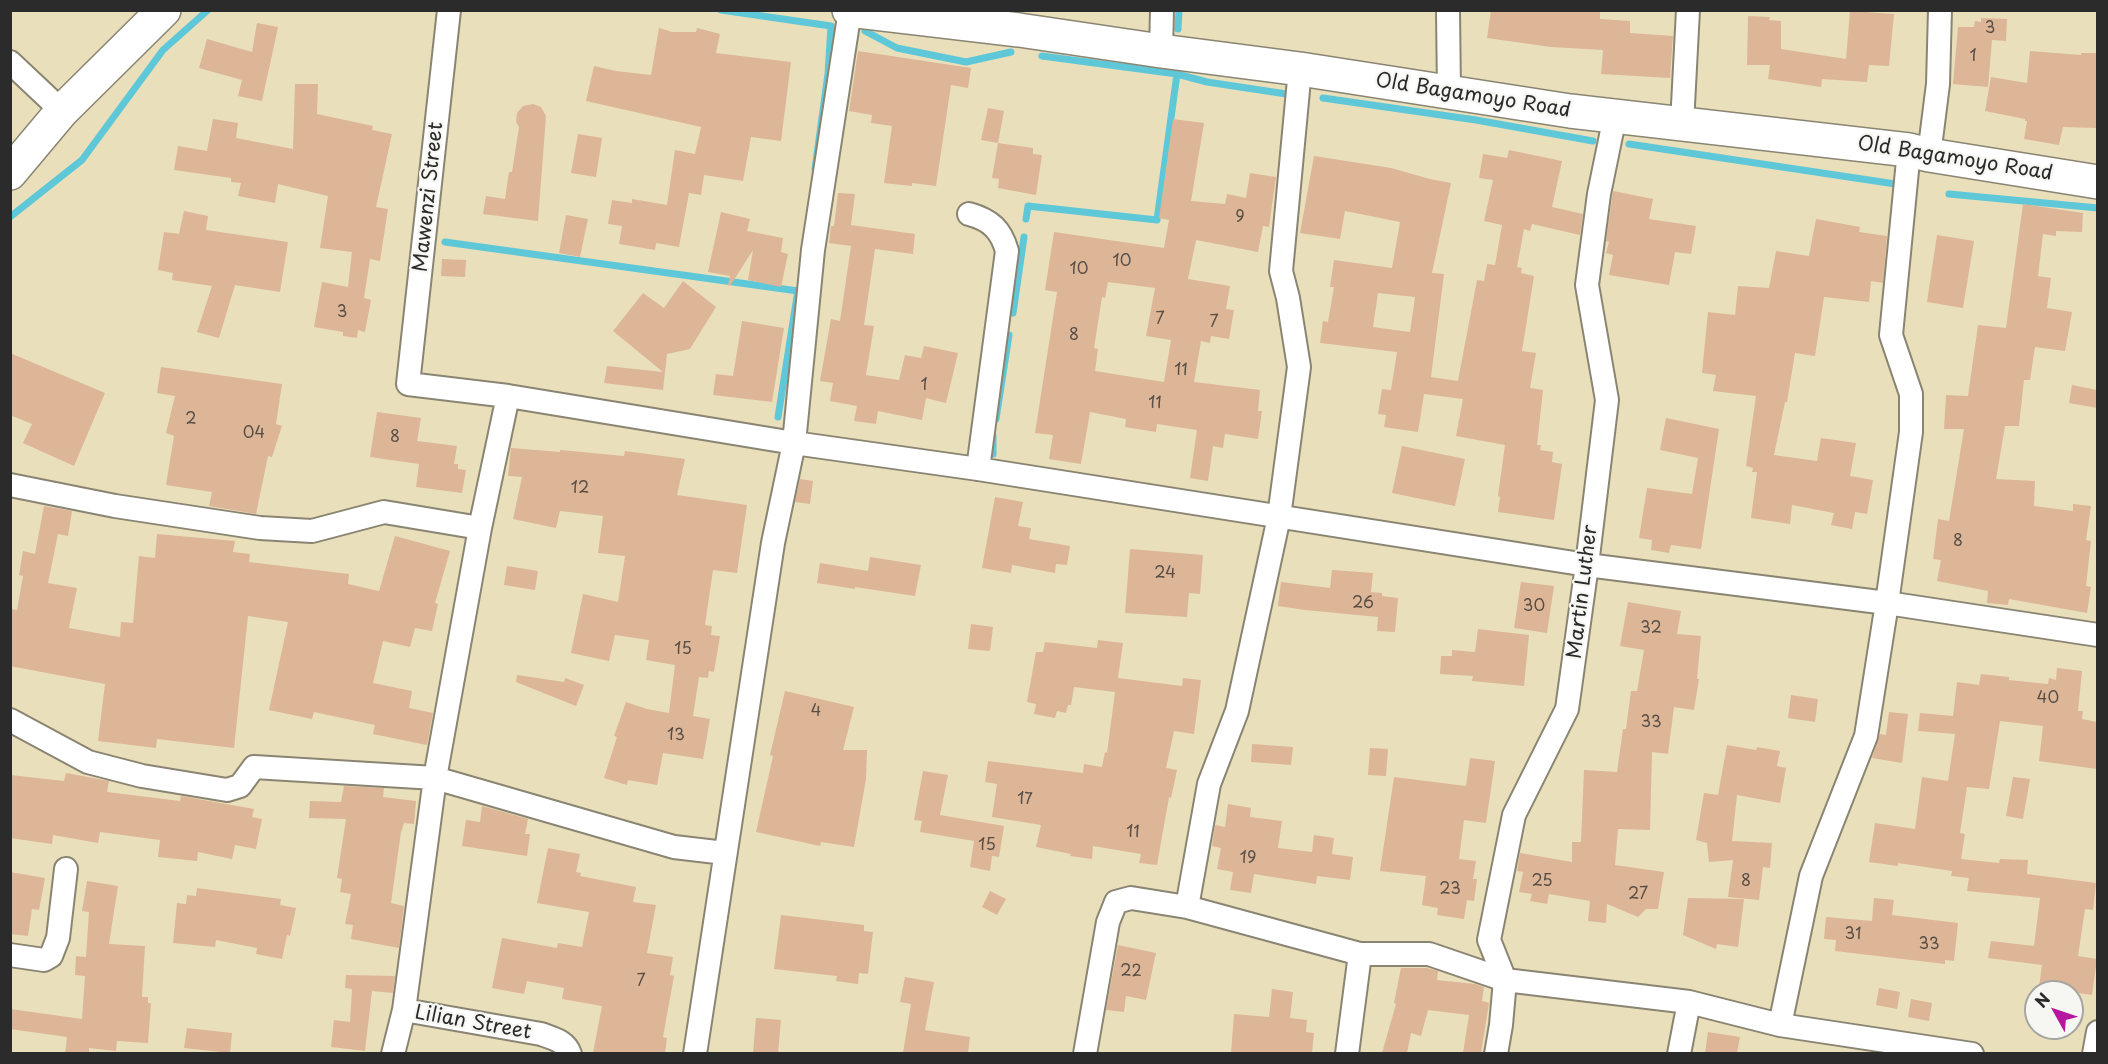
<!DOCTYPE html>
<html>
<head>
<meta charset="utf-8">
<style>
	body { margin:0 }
	#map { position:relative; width:2108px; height:1064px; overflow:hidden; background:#e9dfbb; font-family:"Playpen Sans",sans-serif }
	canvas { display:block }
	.frame { position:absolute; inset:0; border:12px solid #2b2b2b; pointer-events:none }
	.north { position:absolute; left:2024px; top:980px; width:60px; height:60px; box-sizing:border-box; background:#f6f6f2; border:2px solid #a5a5a2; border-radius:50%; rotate:310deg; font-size:16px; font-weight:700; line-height:24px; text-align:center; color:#2b2b2b }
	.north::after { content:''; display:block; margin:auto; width:21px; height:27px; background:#b5179e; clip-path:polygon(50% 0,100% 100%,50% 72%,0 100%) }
</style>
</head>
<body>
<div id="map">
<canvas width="2108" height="1064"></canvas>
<div class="frame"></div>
<div class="north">N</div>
</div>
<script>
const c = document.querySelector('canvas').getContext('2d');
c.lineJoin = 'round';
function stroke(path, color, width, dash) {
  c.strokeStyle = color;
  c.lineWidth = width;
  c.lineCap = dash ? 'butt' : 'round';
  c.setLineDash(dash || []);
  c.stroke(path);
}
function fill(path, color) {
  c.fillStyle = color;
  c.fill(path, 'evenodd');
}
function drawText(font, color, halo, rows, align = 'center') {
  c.font = font + ' "Playpen Sans",sans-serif';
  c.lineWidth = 4.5;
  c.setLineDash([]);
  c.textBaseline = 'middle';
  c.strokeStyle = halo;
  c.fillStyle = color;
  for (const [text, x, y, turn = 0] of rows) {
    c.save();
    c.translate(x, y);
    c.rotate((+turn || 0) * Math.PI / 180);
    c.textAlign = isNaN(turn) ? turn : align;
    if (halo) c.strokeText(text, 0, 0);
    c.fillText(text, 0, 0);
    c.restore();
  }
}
stroke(new Path2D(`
	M721,10l110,16 -3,48 -13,95
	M1178,29l1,-19
	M865,31l32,17 69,14 45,-10
	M1042,56l135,18 30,8 86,13
	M1323,98l153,22 117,21
	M1629,144l273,41
	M1949,194l149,14
	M10,217l72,-57 81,-110 45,-40
	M1026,219l2,-13 129,14 20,-146
	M445,242l353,49
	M1013,313l11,-76
	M778,417l20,-127
	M996,419l13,-84
	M993,454v-18`), '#5ec8d8', 7);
fill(new Path2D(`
	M1491,10h109v9l30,2v12l43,3 -3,42 -69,-4 2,-24 -52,-3 -64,-9z
	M1850,11l44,3 -5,52 -20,-1 -2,17 -45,-3 -1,8 -53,-8 2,-14h-23l1,-49 22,1 -1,3 12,1v28l65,10z
	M1981,18l26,1 -1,22 -14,-1 -4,47 -35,-3 5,-57h16l1,-6 6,1z
	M257,23l21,4 -16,74 -24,-5 4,-16 -43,-12 8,-29 45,13z
	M659,28l13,4h24l1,-4 23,6 -4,19 75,9 -10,79 -30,-4 -8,44 -39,-6 -3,20 -12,-2 -10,54 -23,-4 -1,7 -36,-6 3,-18 -14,-2 4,-24 20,3v-4l35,6 8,-55 20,4 6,-27 -115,-26 8,-35 22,5 35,4z
	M858,51l113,17 -3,20 -17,-3 -15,101 -24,-3v3l-28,-3 8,-57 -21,-3 1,-8 -23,-4z
	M2030,51l51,4v-2h16v75l-34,-1 -4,18 -35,-6 3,-18h-2v-2l-40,-8 6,-34 36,6z
	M295,84h23l-1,30 56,12 -1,4 20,4 -16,73 12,2 -8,52 -10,-2 -6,39 7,2 -6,32 -7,-2 -1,8 -14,-2v-4l-29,-5 8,-45 26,5 4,-35 -32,-4 8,-52 -50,-12 -3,19 -37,-7 3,-13 -10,-1v-4l-57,-8 4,-24 29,5 6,-32 25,4 -2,15 57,11z
	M533,104l8,3 5,9 -8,105 -55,-7 3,-18 19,3 4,-27h3l7,-45 -3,-5 1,-9 6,-7z
	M988,108l16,3 -6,32 35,5v6l9,1 -6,40 -38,-7 1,-9 -7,-1 6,-35 -17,-3z
	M1173,119l31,4 -13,78 34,3 2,-10 19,4 4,-25 26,4 -7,50 -6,-1 -5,26 -62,-12 -8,39 42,7 -4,23 8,1 -5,29 -18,-3 -1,7 -9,-2 -7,41 66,8 -2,21h4l-4,28 -33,-5 -2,14 -10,-2 -5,35 -18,-3 7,-48 -40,-6 -1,8 -31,-5 1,-8 -36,-7 -9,52 -32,-5 4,-24 -18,-2 22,-141 -12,-2 9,-58 110,16 5,-28 -10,-2zM1108,282l47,6 -9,48 25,4 -7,42 -69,-11 3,-22 -4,-1 8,-51 3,1z
	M578,134l24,4 -6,39 -25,-4z
	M1509,150l53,11 -10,46 31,7 -3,21 -48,-11 -2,7 -6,-2 -7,38 5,1 -1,5 13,3 -12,75 14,2 -6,35 13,2 -6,55h4l-1,5 13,2 -1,10 10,2 -8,56 -56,-8 2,-15 -2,-1 7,-51 -49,-9 7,-37 -39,-5 -6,38 -34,-5 2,-12 -8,-1 4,-25 9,1 6,-38 -77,-9 3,-22 5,1 6,-35h-4l4,-27 58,8 8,-46 -55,-11 -5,28 -40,-6 14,-77 77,12 39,11 21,4 -19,90 12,1 -13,103 27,4 19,-101 7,1 3,-17 8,1 7,-40 -18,-4 9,-41 -14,-2 4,-24 24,4zM1378,293l37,4 -5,35 -37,-5z
	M1613,191l40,8 -4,20 47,7 -5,28 -16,-2 -6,33 -60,-10 4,-20 -7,-2 3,-11 -3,-1z
	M838,193l17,1 -4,31 64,9 -2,20 -38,-5 -11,76 10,1 -8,49 33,5 6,-25 16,3 3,-12 34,7 -12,50 -20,-5 -4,22 -44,-9 -2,13 -22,-3 3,-15 -27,-5 3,-18 -13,-2 11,-62 9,2 11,-75 -22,-3 2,-17h3z
	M2023,204l60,9 -1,19 -26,-1v5l-13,-2 -5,42 13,2 -4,30 25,4 -7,39 -30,-4 -5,33h-6l-5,46h-14l-9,53 39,2 -1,25 39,5v-7l18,2 -5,34 5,1 -5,45 5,1 -4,26 -78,-14 -1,6 -21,-2 1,-12 -51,-10 4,-21 -8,-1 5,-40 11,2 15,-92h-20l2,-34 22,1 10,-71 28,3z
	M184,211l24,5 -2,14 82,12 -8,50 -45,-7 -16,53 -22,-6 15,-46 -40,-6 1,-7 -15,-3 6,-38 15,2z
	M721,212l29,7 -3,12 36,7 -2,14 7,2 -7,33 -33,-7 5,-30 -23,36 -2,-1 2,-9 -22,-4z
	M566,215l22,4 -8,38 -21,-4z
	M1816,219l44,8 -1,5 28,4 -4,47 -12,-2 -2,21 -45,-5 -9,59 -20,-3 -8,49h-2l-11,53 43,6 4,-23 35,5 -6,33 23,4 -6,34 -12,-2 -3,17 -21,-4 3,-12 -42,-8 -2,19 -39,-6 6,-46h-5l1,-4 -7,-2 10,-70 -43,-5 3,-16 -14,-2 6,-61 27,3 3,-29 31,2 7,-37 33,5z
	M1937,235l37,6 -11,67 -36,-6z
	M442,259l24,1 -1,17 -24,-1z
	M683,281l33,26 -26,42 -23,5 -4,36 -59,-7 3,-17 56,6 -50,-41 30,-38 21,15z
	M742,321l42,7 -12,74 -59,-7 3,-21 17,2z
	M10,353l95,40 -31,73 -51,-23 9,-19 -22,-9z
	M161,367l121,17 -6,40 6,2 -10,31 -4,-1 -12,58 -47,-8 3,-14 -46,-7 8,-49 -8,-3 9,-37 -18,-3z
	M2072,385l25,5v18l-28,-5z
	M377,412l44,6 -4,23 40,5 -3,18h4v5l8,1 -4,23 -46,-6 3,-23 -49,-7z
	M1666,418l53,11 -18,120 -30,-4 -2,8 -18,-3 1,-10 -13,-2 8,-50 45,6 6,-36 -38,-8z
	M1402,446l63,13 -10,47 -63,-13z
	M511,448l49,4v-2l64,6 1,-5 60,8 -8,36 70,10 -10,68 -24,-3 -8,55 7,1 -1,9 9,1 -6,36 -5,-1 -1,7 -9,-1 -6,39 17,3 -7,40 -40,-6 -6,32 -29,-5 -1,5 -23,-7 13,-41 -3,-1 12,-34 21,7 22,4 6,-48 -29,-5 3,-20 -34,-5 -6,26 -38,-8 12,-59 35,8 7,-46 -27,-3 5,-37 -43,-5 -4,17 -43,-9 9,-42 -14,-1z
	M800,479l13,2 -3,23 -15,-2z
	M995,497l28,5 -5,24 13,2 -2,11 41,7 -3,19 -11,-1 -1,9 -43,-8 -1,8 -29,-5z
	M44,506l28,5 -4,25 -10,-2 -10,49 29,5 -8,40 44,8 7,1 1,-15 12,1 6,-67 16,2 2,-24 78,7 -2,11 17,2 -1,8 100,12 -1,10 31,7 16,-55 55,15 -15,52 3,1 -6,27 -17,-3 -5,19 -27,-6 -10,42 39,8 -3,17 24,5 -6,32 -54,-11 2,-9 -61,-13 -2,7 -43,-9 19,-88 -40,-6 -14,132 -77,-9 -1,9 -58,-7 7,-57 -95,-18v-57l7,1 6,-34 -4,-1 4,-24 12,3z
	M1130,549l73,6 -3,39 -11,-1 -2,24 -62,-4z
	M870,557l51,8 -6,31 -60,-9v2l-38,-6 3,-20 48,8z
	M507,566l31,5 -3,19 -31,-5z
	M1332,570l41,3 -2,19 11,1v3l16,2 -3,34 -18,-1 1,-14 -73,-7 -27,-4 3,-24 49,6z
	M1521,582l33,4 -7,47 -33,-5z
	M1628,602l53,9 -4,23 24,2 -4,43h2l-5,31 -20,-3 -6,47 -16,-2 -2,78 -32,-1 -3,36 49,7 -6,37h-12l-8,8 -31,-13 -1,19 -18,-2 2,-20 -41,-7 -2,10 -17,-3 2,-7 -13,-2 4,-20 -6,-1 3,-18 52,9v-20h9l3,-72 33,2 6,-43h3l5,-38h6l7,-41 -24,-4z
	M971,624l22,3 -3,24 -22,-2z
	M1478,629l51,6 -5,51 -52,-5 1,-5 -33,-2 1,-18h11v-6l23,2z
	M1098,640l25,3 -5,35 64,8 1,-8 18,2 -7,54 -20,-3 -8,37 11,2 -6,28 -2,-1 -12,68 -18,-2 2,-9 -48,-8 -1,13 -22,-3 1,-2 -35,-7 5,-22 -49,-8 5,-33 -12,-2 3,-21 95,12 1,-9 18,3 3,-15 2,1 8,-61 -41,-5 -3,18h-3l-2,8 -9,-2 -2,7 -21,-4 2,-10 -9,-2 9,-50h7l2,-10 52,6z
	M2057,668l25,3 -4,40h5l-1,8 15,3v47l-58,-8 4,-35 -43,-5 -11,68 -22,-2 -7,46 5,1 -4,25 38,4 1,-4 28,1 -1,14 69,9 -3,27 -8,-1 -7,47 19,3 -5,36 -53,-8 3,-22 -54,-7 3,-17 43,5 6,-48 -73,-7 2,-13 -18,-2 1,-5 -54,-8v3l-29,-4 6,-39 40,6 7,-52 26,4 7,-47 -37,-3 2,-18 33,3 4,-34 22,3 2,-11 28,3v3l39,4 1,-6 7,2z
	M517,675l47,7 1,-4 19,7 -8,21 -60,-24z
	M785,691l69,16 -11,43h24l-1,29 -12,68 -33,-5 -1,4 -64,-14 17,-76 -3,-1z
	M1791,695l27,4 -3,23 -27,-4z
	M1889,712l19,2 -6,49 -30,-5 8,-24 6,1z
	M1252,744l41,3 -2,18 -40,-3z
	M1727,745l29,5 1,-3 23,4 -3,15 9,2 -6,35 -43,-8 -5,46 40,2 -2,25 -7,-1 -4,33 -31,-3 5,-37 -24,2 -2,-19 -11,-3 8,-47 14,2z
	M1370,748l18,1 -2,27 -18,-1z
	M1470,758l25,3 -9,62 -22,-3 -5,39 17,2 -3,18h4l-3,22 -7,-1 -3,19 -27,-4 1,-7 -16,-3 4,-29 -46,-5 14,-94 72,9z
	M923,771l25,4 -8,40 64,11 -5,31 -7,-1 -2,15 -20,-4 4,-26 -54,-9 2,-11 -8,-1z
	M66,773l43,8 -2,11 73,9 1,-5 73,13 -2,8 10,2 -6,30 -21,-4 -3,14 -34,-7 -1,9 -39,-4 2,-17 -60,-8 -2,11 -45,-8 -1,9 -42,-6v-63l54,6z
	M2013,777l17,2 -7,40 -17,-3z
	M344,786l40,2 -1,9 33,4 -2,23 -10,-1 -3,9 -10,71 13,3 -5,42 -48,-9 2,-14 -8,-1 6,-30 -11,-2 2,-13 -5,-1 9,-59 -37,-1 1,-17 31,1z
	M1228,804l23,4 -1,9 32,4 -4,27 34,4 2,-17 20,3 -2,16 21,3 -3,23 -33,-4 -1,8 -62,-10 -3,19 -21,-3 3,-18 -16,-3 4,-21 -9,-2 3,-21 10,2z
	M482,806l46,13 -3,15h5l-3,22 -65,-10 4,-26 14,2z
	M548,848l32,6 -4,18 5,1 -1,3 56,11 -3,15 23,3 -9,48 26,4 -3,18 4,1 -11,61 4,1 -2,15h-72l9,-47 -40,-7 2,-11 -37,-7 -3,13 -32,-6 10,-50 55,10 1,-5 24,4 7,-35 -52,-9z
	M10,872l35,6 -6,32 -7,-1 -4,27 -18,-2z
	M87,881l31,5 -9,58 36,2 -3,51h6v6h3l-3,40 -31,-2 -1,10 -27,-3v5h-24l2,-16 -57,-8v-20l72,10 3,-43 -10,-1 1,-19 10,1 3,-45 -7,-1z
	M197,888l84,11 -1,6 16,3 -6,28 -3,-1 -5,24 -26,-5 1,-6 -41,-8 -1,7 -42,-4 4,-40 9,1 1,-9 9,1z
	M990,891l16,8 -9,16 -15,-8z
	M1688,898l56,1 -6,48 -21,-3 -1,5 -33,-14z
	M1874,898l20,2 -2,15 66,8 -4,38 -9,-1v4l-110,-13 1,-11 -12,-1 2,-22 46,4z
	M781,915l83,10v6l9,1 -5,42 -9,-1 -1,11 -22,-3 1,-5 -63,-7z
	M1118,945l38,8 -10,47 -20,-4 -2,16 -18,-2z
	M1401,968h26l11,3 -1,9 38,4 9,3 -2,14 7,2 -8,50h-18l6,-38 -41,-5 -7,26 -10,-3 -4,20h-25l14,-49 -2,-1z
	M346,975l49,1 -2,17 -21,-2 -7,60 -34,-4 3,-27 16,2 2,-33 -7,-1z
	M905,977l29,5 -9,48 45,7 -2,16h-65l8,-49 -11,-2z
	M1879,988l21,4 -3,17 -21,-4z
	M1272,989l21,3 -3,26 17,2 -1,12 8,1 -2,20h-81l3,-39 35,3z
	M1911,999l21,4 -3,18 -21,-4z
	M756,1018l25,2 -3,33h-25z
	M187,1028l45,5 -2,20 -46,-5z
	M1708,1032l32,5 -3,16h-32z`), '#ddb697');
const minor = new Path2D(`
	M449,10l-41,374 100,12 286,47 184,26 609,96 300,38 211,32
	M1448,10l1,83
	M1161,51l1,-41
	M10,62l52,49
	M1682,124l6,-114
	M1929,155l9,-71 2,-74
	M969,214c22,6 32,16 38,37l-29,218
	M10,485l105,21 145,22 52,3 72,-19 96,16
	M10,720l78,42 54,14 85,14 13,-4 14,-19 181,11 239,69 51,6
	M1187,907l22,-123 28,-73 42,-194 20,-150 -11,-69 -7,-27 19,-202
	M10,955l34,5 7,-4 7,-18 8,-69
	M404,1010l137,24c11,4 25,7 29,20
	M1780,1025l31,-149 55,-140 21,-133 24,-171v-38l-20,-59 18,-185
	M393,1054l11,-44 31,-232 45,-250 28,-132
	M695,1054l78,-511 21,-100 19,-193 37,-240
	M1085,1054l23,-132 8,-20 15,-4 56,9 173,47h69l76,26 184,22 91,23 192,29
	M1347,1054l13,-100
	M1496,1054l5,-29 4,-45 -16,-40 25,-125 53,-106 20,-144 20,-165 -20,-115 12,-91 16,-78
	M1679,1054l10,-52
	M2094,1054l4,-22`);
const primary = new Path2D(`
	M849,10l170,20 142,21 139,18 270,42 339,39 20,5 169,27
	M10,173l52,-62 102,-101`);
stroke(minor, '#8a8573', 26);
stroke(primary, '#8a8573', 36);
stroke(minor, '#fff', 22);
stroke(primary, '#fff', 33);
drawText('16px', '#584e46', null, [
	["3",1990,29],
	["1",1973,57],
	["9",1240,218],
	["10",1122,262],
	["10",1079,270],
	["3",342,313],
	["7",1160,320],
	["7",1214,323],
	["8",1074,336],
	["11",1181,371],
	["1",924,386],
	["11",1155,404],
	["2",191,420],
	["04",254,434],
	["8",395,438],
	["12",580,489],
	["8",1958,542],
	["24",1165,574],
	["26",1363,604],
	["30",1534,607],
	["32",1651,629],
	["15",683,650],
	["40",2048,699],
	["4",816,712],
	["33",1651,723],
	["13",676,736],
	["17",1025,800],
	["11",1133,833],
	["15",987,846],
	["19",1248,859],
	["25",1542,882],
	["8",1746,882],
	["23",1450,890],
	["27",1638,895],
	["31",1853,935],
	["33",1929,945],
	["22",1131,972],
	["7",641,982]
]);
drawText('20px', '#2b2b2b', '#f6f6f2', [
	["Old Bagamoyo Road",1473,96,9],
	["Old Bagamoyo Road",1955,159,9],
	["Mawenzi Street",429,197,-84],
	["Martin Luther",1583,592,-83],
	["Lilian Street",473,1023,10]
]);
</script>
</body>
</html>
